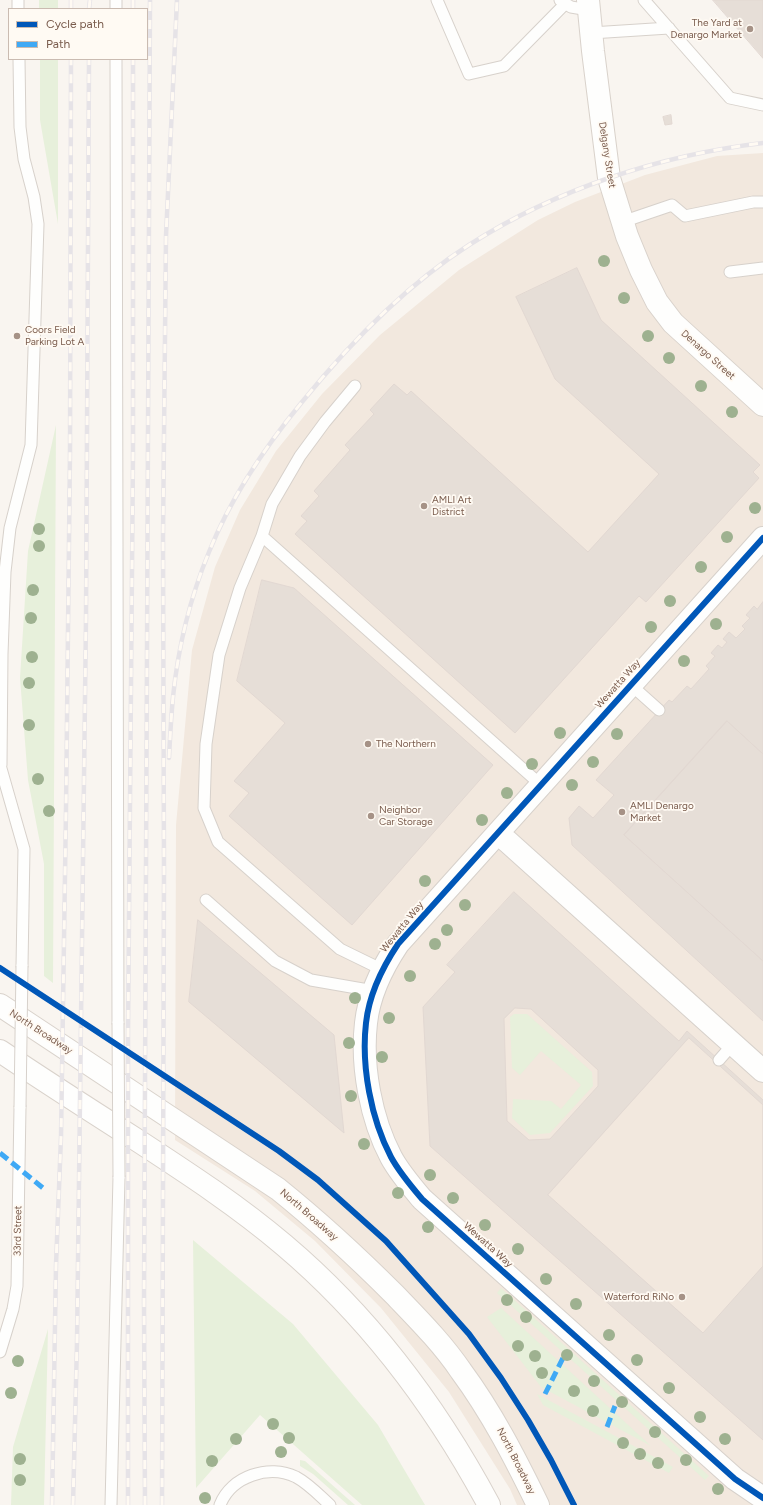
<!DOCTYPE html>
<html>
<head>
<meta charset="utf-8">
<style>
	body { margin:0 }
	#map { position:relative; width:763px; height:1505px; overflow:hidden; background:#f9f5f0; font-family:Figtree,sans-serif }
	canvas { display:block }
	.legend { position:absolute; left:8px; top:8px; width:140px; height:52px; box-sizing:border-box; background:#fffaf3; border:1px solid #cabbb1; margin:0; padding:5px 7px; list-style:none; font-size:12px; color:#7a5c4d }
	.legend li { display:flex; align-items:center; gap:8px; height:20px }
	.legend b { width:20px; border:1px solid #cabbb1 }
</style>
</head>
<body>
<div id="map">
<canvas width="763" height="1505"></canvas>
<ul class="legend">
<li><b style="height:5px;background:#0057b8"></b>Cycle path</li>
<li><b style="height:5px;background:#3fa9f5"></b>Path</li>
</ul>
</div>
<script>
const c = document.querySelector('canvas').getContext('2d');
c.lineJoin = 'round';
function fill(path, color) {
  c.fillStyle = color;
  c.fill(path, 'evenodd');
}
function stroke(path, color, width, dash) {
  c.strokeStyle = color;
  c.lineWidth = width;
  c.lineCap = dash ? 'butt' : 'round';
  c.setLineDash(dash || []);
  c.stroke(path);
}
function drawText(font, color, halo, rows, align = 'center') {
  c.font = font + ' Figtree,sans-serif';
  c.lineWidth = 3.5;
  c.setLineDash([]);
  c.textBaseline = 'middle';
  c.strokeStyle = halo;
  c.fillStyle = color;
  for (const [text, x, y, turn = 0] of rows) {
    c.save();
    c.translate(x, y);
    c.rotate((+turn || 0) * Math.PI / 180);
    c.textAlign = isNaN(turn) ? turn : align;
    if (halo) c.strokeText(text, 0, 0);
    c.fillText(text, 0, 0);
    c.restore();
  }
}
fill(new Path2D(`
	M763,153v1352h-246l-7,-16 -61,-97 -68,-84 -66,-67 -60,-50 -80,-51 1,-315 16,-175 23,-83 25,-57 36,-59 46,-57 58,-59 79,-65 79,-50 37,-18 70,-27 72,-19z`), '#f2e8de');
fill(new Path2D(`
	M39,0h19v9h-19z
	M40,59h18v165l-18,-104z
	M56,425l-3,558 -9,-7v-112l-16,-84 -8,-102 8,-127z
	M514,1014h13l65,58 1,14 -43,47 -20,2 -18,-17 1,-19 38,2 10,8 20,-24 -40,-34 -21,24 -8,-7 -2,-51z
	M193,1240l100,84 85,101 47,80h-63l-102,-90 -64,73z
	M501,1288l208,188 -4,4 -208,-187z
	M501,1308l150,138 -110,-59 -54,-70z
	M48,1329l-4,176h-33l2,-58z
	M537,1394l136,73 -4,6 -126,-68z
	M300,1460l5,1 50,44h-7l-35,-31 -13,-8z`), '#e7f0db');
const building = new Path2D(`
	M713,0h50v58z
	M671,115l1,9 -7,1 -2,-8z
	M577,268l24,52 159,145 -7,7 6,6 -113,124 -7,-6 -124,137 -220,-199 12,-13 -6,-5 18,-20 -5,-5 36,-41 -5,-5 29,-31 -4,-4 24,-26 13,11 4,-4 177,161 71,-78 -104,-95 -39,-82z
	M262,580l32,8 199,177 -141,160 -123,-109 20,-23 -15,-12 51,-58 -48,-42z
	M763,602v152l-36,-33 -103,114 139,126v60l-191,-176 -3,-27 10,-12 14,12 21,-23 -18,-15 73,-80 3,2 15,-16 4,3 18,-20 -3,-3 9,-10 -4,-3 7,-8 4,3 5,-6 -4,-3 6,-7 7,6 9,-9 -3,-3 8,-8 -4,-3 8,-9 3,3z
	M727,721l36,33v207l-139,-126z
	M514,892l165,149 8,-10 76,69v340l-333,-294 -7,-139 32,-35 -8,-7zM515,1008l16,1 67,61v16l-48,53 -21,1 -22,-19 -3,-102z
	M198,920l136,115 10,98 -155,-131z
	M689,1038l74,67v161l-60,67 -155,-138z`);
fill(building, '#e6ded7');
stroke(building, '#e2d8d2', 1);
const lane = new Path2D(`
	M18,0v9
	M437,0l32,74 35,-8 61,-62
	M560,0l11,7 18,3
	M644,0l86,98 33,7
	M116,9v-9
	M591,33l78,-5
	M116,59l2,964
	M622,222l50,-17 13,11 68,-14h10
	M730,272l33,-4
	M355,386l-30,36 -25,34 -28,48 -10,32 279,249
	M262,536l-22,52 -21,67 -13,89 -2,64 14,34 122,107 43,21
	M631,685l28,25
	M0,765l24,84 -2,117
	M1,765l1,-111 3,-82 5,-44 21,-83 7,-221 -4,-27 -10,-38 -4,-32 -1,-68
	M206,900l69,61 36,19 63,11
	M719,1060l14,-16
	M0,1352l13,-43 4,-23 3,-179
	M111,1505l8,-328
	M220,1505c11,-29 49,-41 76,-28 13,7 23,18 34,28`);
const street = new Path2D(`
	M763,538l-365,406c-16,24 -29,51 -32,79 -5,43 5,96 25,134 8,15 20,29 31,42l313,280 28,19
	M498,833l265,238`);
const secondary = new Path2D(`
	M588,0l5,51 16,127 18,58 14,34 16,32 16,21 90,82
	M0,1005l278,184c41,33 80,69 117,106 23,24 47,48 66,76 31,42 54,87 77,134
	M0,1051c46,31 93,61 140,91 49,32 98,64 144,103 84,71 153,163 205,260`);
stroke(lane, '#d7d1cb', 13);
stroke(street, '#d7d1cb', 24);
stroke(secondary, '#d9d2cb', 24);
stroke(lane, '#fefefd', 11);
stroke(street, '#fefefd', 22);
stroke(secondary, '#fefefd', 22);
const rail = new Path2D(`
	M71,9v-9
	M89,9l1,-9
	M133,9v-9
	M169,758c1,-20 2,-40 4,-61 5,-49 17,-99 36,-145 22,-55 56,-105 93,-150 48,-59 103,-116 167,-157 87,-56 192,-90 294,-102
	M52,1505l4,-240 5,-128 5,-328 4,-357 1,-393
	M73,1505l4,-163 9,-724 3,-559
	M128,1505v-471l5,-580v-395
	M145,1505l-1,-203 6,-1302
	M162,1505l2,-634 -1,-335 3,-300 11,-236`);
stroke(rail, '#e6e3e7', 4.5);
stroke(rail, '#fffaf3', 3, [9]);
const laneBridge = new Path2D(`
	M118,1023l1,154
	M20,1107l2,-141`);
stroke(laneBridge, '#d7d1cb', 13, []);
stroke(laneBridge, '#fefefd', 11);
stroke(new Path2D(`
	M0,1153l43,35
	M545,1394l18,-36
	M607,1427l8,-21`), '#3fa9f5', 5, [10, 5]);
stroke(new Path2D(`
	M763,538l-365,406c-16,24 -29,51 -32,79 -5,43 5,96 25,134 8,15 20,29 31,42l313,280 28,19
	M0,968l279,183 39,29 68,61 83,93 32,44 27,42 23,40 23,45`), '#0057b8', 6);
c.fillStyle = '#9eb190';
for (const [x, y] of [
	[604,261],
	[624,298],
	[648,336],
	[669,358],
	[701,386],
	[732,412],
	[755,508],
	[39,529],
	[727,537],
	[39,546],
	[701,567],
	[33,590],
	[670,601],
	[31,618],
	[716,624],
	[651,627],
	[32,657],
	[684,661],
	[29,683],
	[29,725],
	[560,733],
	[617,734],
	[593,762],
	[532,764],
	[38,779],
	[572,785],
	[507,793],
	[49,811],
	[482,820],
	[425,881],
	[465,905],
	[447,930],
	[435,944],
	[410,976],
	[355,998],
	[389,1018],
	[349,1043],
	[382,1057],
	[351,1096],
	[364,1144],
	[430,1175],
	[398,1193],
	[453,1198],
	[485,1225],
	[428,1227],
	[518,1249],
	[546,1279],
	[507,1300],
	[576,1304],
	[526,1317],
	[609,1335],
	[518,1346],
	[567,1355],
	[535,1356],
	[637,1360],
	[18,1361],
	[542,1373],
	[594,1381],
	[669,1388],
	[574,1391],
	[11,1393],
	[622,1402],
	[593,1411],
	[700,1417],
	[273,1424],
	[655,1432],
	[289,1438],
	[236,1439],
	[725,1439],
	[623,1443],
	[281,1452],
	[640,1454],
	[20,1459],
	[686,1460],
	[212,1461],
	[658,1463],
	[20,1480],
	[718,1489],
	[205,1498]
]) {
  c.beginPath();
  c.arc(x, y, 6, 0, 2 * Math.PI);
  c.fill();
}
for (const [x, y, r, color] of [
	[750,29,4,"#a69286"],
	[17,336,4,"#a69286"],
	[424,506,4,"#a69286"],
	[368,744,4,"#a69286"],
	[622,812,4,"#a69286"],
	[371,816,4,"#a69286"],
	[682,1297,4,"#a69286"]
]) {
  const dot = new Path2D();
  dot.arc(x, y, r, 0, 2 * Math.PI);
  c.fillStyle = color;
  c.fill(dot);
  stroke(dot, '#fffaf3', 1.5);
}
drawText('10px', '#7a5c4d', '#fffaf3', [
	["The Yard at",742,23,"right"],
	["Denargo Market",742,35,"right"],
	["Coors Field",25,330],
	["Parking Lot A",25,342],
	["AMLI Art",432,500],
	["District",432,512],
	["The Northern",376,744],
	["AMLI Denargo",630,806],
	["Market",630,818],
	["Neighbor",379,810],
	["Car Storage",379,822],
	["Waterford RiNo",674,1297,"right"]
], 'left');
drawText('10px', '#7a5c4d', '#fffaf3', [
	["Delgany Street",607,155,81],
	["Denargo Street",708,355,42],
	["Wewatta Way",618,684,-48],
	["Wewatta Way",402,927,-51],
	["North Broadway",41,1032,33],
	["North Broadway",309,1215,41],
	["33rd Street",18,1231,-89],
	["Wewatta Way",488,1245,42],
	["North Broadway",516,1461,63]
]);
</script>
</body>
</html>
